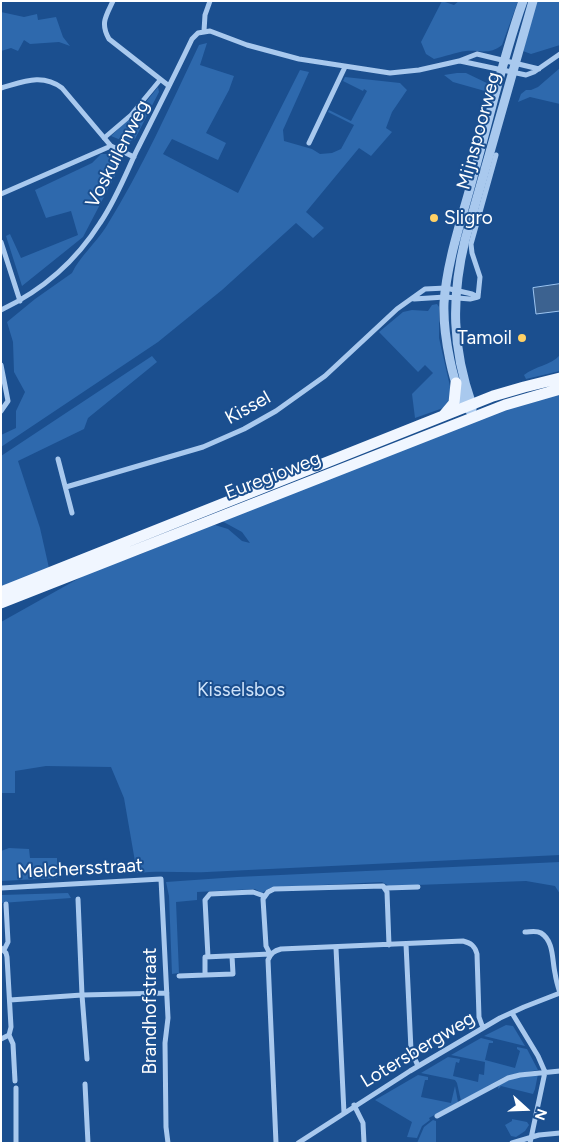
<!DOCTYPE html>
<html>
<head>
<meta charset="utf-8">
<style>
	body { margin:0 }
	#map { position:relative; width:561px; height:1144px; overflow:hidden; background:#1b4f8f; font-family:Figtree,sans-serif }
	canvas { display:block }
	.frame { position:absolute; inset:0; border:2px solid #fff; pointer-events:none }
	.north { position:absolute; left:501px; top:1084px; width:50px; height:50px; -webkit-text-stroke:4px #1b4f8f; paint-order:stroke; rotate:110deg; font-size:14px; font-weight:700; line-height:20px; text-align:center; color:#fff }
	.north::after { content:''; display:block; margin:auto; width:18px; height:22px; background:#fff; clip-path:polygon(50% 0,100% 100%,50% 72%,0 100%) }
</style>
</head>
<body>
<div id="map">
<canvas width="561" height="1144"></canvas>
<div class="frame"></div>
<div class="north">N</div>
</div>
<script>
const c = document.querySelector('canvas').getContext('2d');
c.lineJoin = 'round';
function fill(path, color) {
  c.fillStyle = color;
  c.fill(path, 'evenodd');
}
function stroke(path, color, width, dash) {
  c.strokeStyle = color;
  c.lineWidth = width;
  c.lineCap = dash ? 'butt' : 'round';
  c.setLineDash(dash || []);
  c.stroke(path);
}
function drawText(font, color, halo, rows, align = 'center') {
  c.font = font + ' Figtree,sans-serif';
  c.lineWidth = 4;
  c.setLineDash([]);
  c.textBaseline = 'middle';
  c.strokeStyle = halo;
  c.fillStyle = color;
  for (const [text, x, y, turn = 0] of rows) {
    c.save();
    c.translate(x, y);
    c.rotate((+turn || 0) * Math.PI / 180);
    c.textAlign = isNaN(turn) ? turn : align;
    if (halo) c.strokeText(text, 0, 0);
    c.fillText(text, 0, 0);
    c.restore();
  }
}
fill(new Path2D(`
	M442,1l12,4 5,-4h59l-16,44c-12,10 -22,5 -36,6 -10,1 -22,6 -32,8l-8,-5 -5,-12z
	M537,1h23v44l-29,9 -8,-3z
	M1,12l23,5 13,-3 1,6 18,-3 7,20 7,9 -11,-4 -29,2 -6,-4 -6,11 -7,-3 -10,3z
	M207,43l-7,22 34,11 -5,14 -23,43 20,10 -8,17 -46,-21 -9,15 75,39 62,-123 9,2 -26,58 1,11 28,8 8,5 12,-1 9,-4 13,-24 -26,-13 1,-2 22,11 16,-30 -3,-2 -1,2 -20,-10 2,-4 55,6 7,7 -15,22 -6,16 6,4 -21,24 -12,-8 -53,64 18,16 -11,10 -17,-15 -74,67 -64,52 -157,105v-12l15,-7v-17l9,-19 -11,-20 -1,-30 -6,-20 28,-23 37,-26c8,-17 24,-30 34,-46 36,-58 64,-121 93,-182z
	M560,68v36l-30,-7 -12,5 3,-8 5,-4h5l7,-3z
	M457,73h9l27,13 -1,7 -39,-11 -9,-7z
	M158,87l1,5 -24,47 -7,4 -17,-7 35,-34z
	M101,154h6l10,6 2,8 -36,69 -61,49 -16,-50 4,-2 11,24 57,-23 -7,-24 -25,7 -11,-28 57,-27z
	M437,304l2,3v31l13,57 -6,12 -31,11 -3,-24 21,-21 -8,-8 -7,7 -39,-40 24,-20 9,-2 16,1 4,-6z
	M560,355v16l-34,8 -2,-4c11,-9 26,-9 36,-20z
	M152,356l5,6 -69,56 -4,11 -66,32 22,67 9,40 -48,20v-132z
	M560,392v463l-353,17c-24,1 -47,-2 -70,1l-13,-75 -13,-31 -65,-1 -31,5v22h-14v-171l91,-51 49,-17 62,-26 12,-3 13,4 14,12 8,2 -8,-11 -22,-12 268,-106z
	M9,848l20,1 1,9h27v20l-56,3v-30z
	M560,862v32l-5,-8 -29,-5 -137,5 -7,-4 -100,5 -12,1 -8,5 -7,-4 -58,3v8l-21,2 3,71 -7,1 -3,-78 -3,-14 71,-5z
	M68,893l3,5 -70,5v-8z
	M506,1025l7,1 12,20 -41,-10z
	M481,1038l12,3v2h-4l-4,17 30,8 5,-17 -3,-2v-2l10,2 11,21 -23,4 -11,3 -43,24 -4,-18 -2,-3 -34,-7 27,-16 12,2 -1,4 -3,-1 -3,14 25,6 1,-8 5,1 1,-13 -34,-7z
	M538,1074l-3,15 -2,5 -32,-8 -3,3 1,-5 16,-6z
	M418,1075l10,2v3h-3l-4,17 30,6 4,-17 3,16 -29,16 1,2 -8,6 -5,12 -10,-1 5,-15 -37,-22z
	M512,1119l15,3 2,3 -4,6 -9,6 -5,-1 -6,-11 7,-4z
	M433,1120l3,1v22h-19l7,-16z`), '#2e69ad');
const water = new Path2D(`
	M560,284v27l-24,3 -3,-26z`);
fill(water, '#3c6290');
stroke(water, '#9cc4f0', 1);
stroke(new Path2D(`
	M104,138l27,-23 29,-35`), '#a9c9ee', 4.5);
stroke(new Path2D(`
	M113,1c-7,15 -13,22 -4,38l60,47
	M204,31l1,-16 5,-14
	M460,61l66,14 8,-3 26,-18
	M1,88c22,-6 41,-15 61,0l49,58 23,11
	M309,143l36,-76
	M1,194l110,-48
	M1,242l19,59
	M478,297l2,-20 -8,-24 -1,-9 25,-89
	M414,299l31,-2 25,2 8,-2
	M1,310c40,-19 75,-49 99,-87 15,-22 25,-47 36,-71 19,-38 38,-75 56,-113l6,-6 12,-2 37,14 52,14 91,14 29,-3 40,-9 18,-7 62,15
	M1,365l7,36 -7,10
	M58,459l14,54
	M66,487l137,-40 41,-18 32,-18 49,-35 72,-67 28,-20 21,-1 26,6 6,3
	M1,888l160,-9 7,139 -3,25 1,84 2,16
	M386,888l32,-1
	M78,899l4,96 5,64
	M525,932c5,0 11,-2 16,1 13,8 11,27 14,40 1,7 3,14 5,20
	M406,944l5,106 7,16
	M1,948l5,5 1,4 4,70 -2,8 4,9 2,37
	M336,948l8,165
	M4,950l4,-8 -2,-38
	M208,957l-3,-57 5,-6 43,-2 11,4
	M205,975l28,-1 -1,-18
	M179,976l26,-1v-18l65,-3 -4,-8 -3,-47 5,-7 6,-3 109,-3 4,6 2,53
	M10,1000l72,-5 85,-2
	M512,1013l26,43 7,16 -15,71
	M1,1039l8,-4
	M85,1084l3,59
	M354,1105l9,18 1,20
	M437,1116l71,-38 12,-3 40,-4
	M16,1143v-55
	M276,1143l-8,-183c3,-7 6,-9 13,-11l182,-8c8,2 12,5 14,13l2,63 4,11
	M298,1143l112,-72 90,-53 24,-11 36,-14
	M512,1143l27,-8 21,-2`), '#a9c9ee', 5);
stroke(new Path2D(`
	M472,409v-4c-20,-57 -21,-107 -7,-165l68,-239
	M471,412c-19,-19 -28,-82 -27,-109 3,-44 19,-87 30,-130 16,-57 29,-116 49,-172`), '#a9c9ee', 9);
stroke(new Path2D(`
	M444,415l10,-12 2,-20
	M1,592l492,-196 31,-9 36,-9
	M1,603l504,-198 55,-16`), '#f0f6ff', 11);
for (const [x, y, r, color] of [
	[434,218,5,"#ffd166"],
	[522,338,5,"#ffd166"]
]) {
  const dot = new Path2D();
  dot.arc(x, y, r, 0, 2 * Math.PI);
  c.fillStyle = color;
  c.fill(dot);
  stroke(dot, '#1b4f8f', 2);
}
drawText('19px', '#fff', '#1b4f8f', [
	["Mijnspoorweg",479,131,-75],
	["Voskuilenweg",118,154,-63],
	["Kissel",248,408,-29],
	["Euregioweg",273,476,-21],
	["Melchersstraat",80,869,-3],
	["Brandhofstraat",150,1011,-90],
	["Lotersbergweg",418,1050,-31]
]);
drawText('19px', '#fff', '#1b4f8f', [
	["Sligro",444,218],
	["Tamoil",512,338,"right"]
], 'left');
drawText('19px', '#cfe3fa', '#1b4f8f', [
	["Kisselsbos",241,690]
]);
</script>
</body>
</html>
